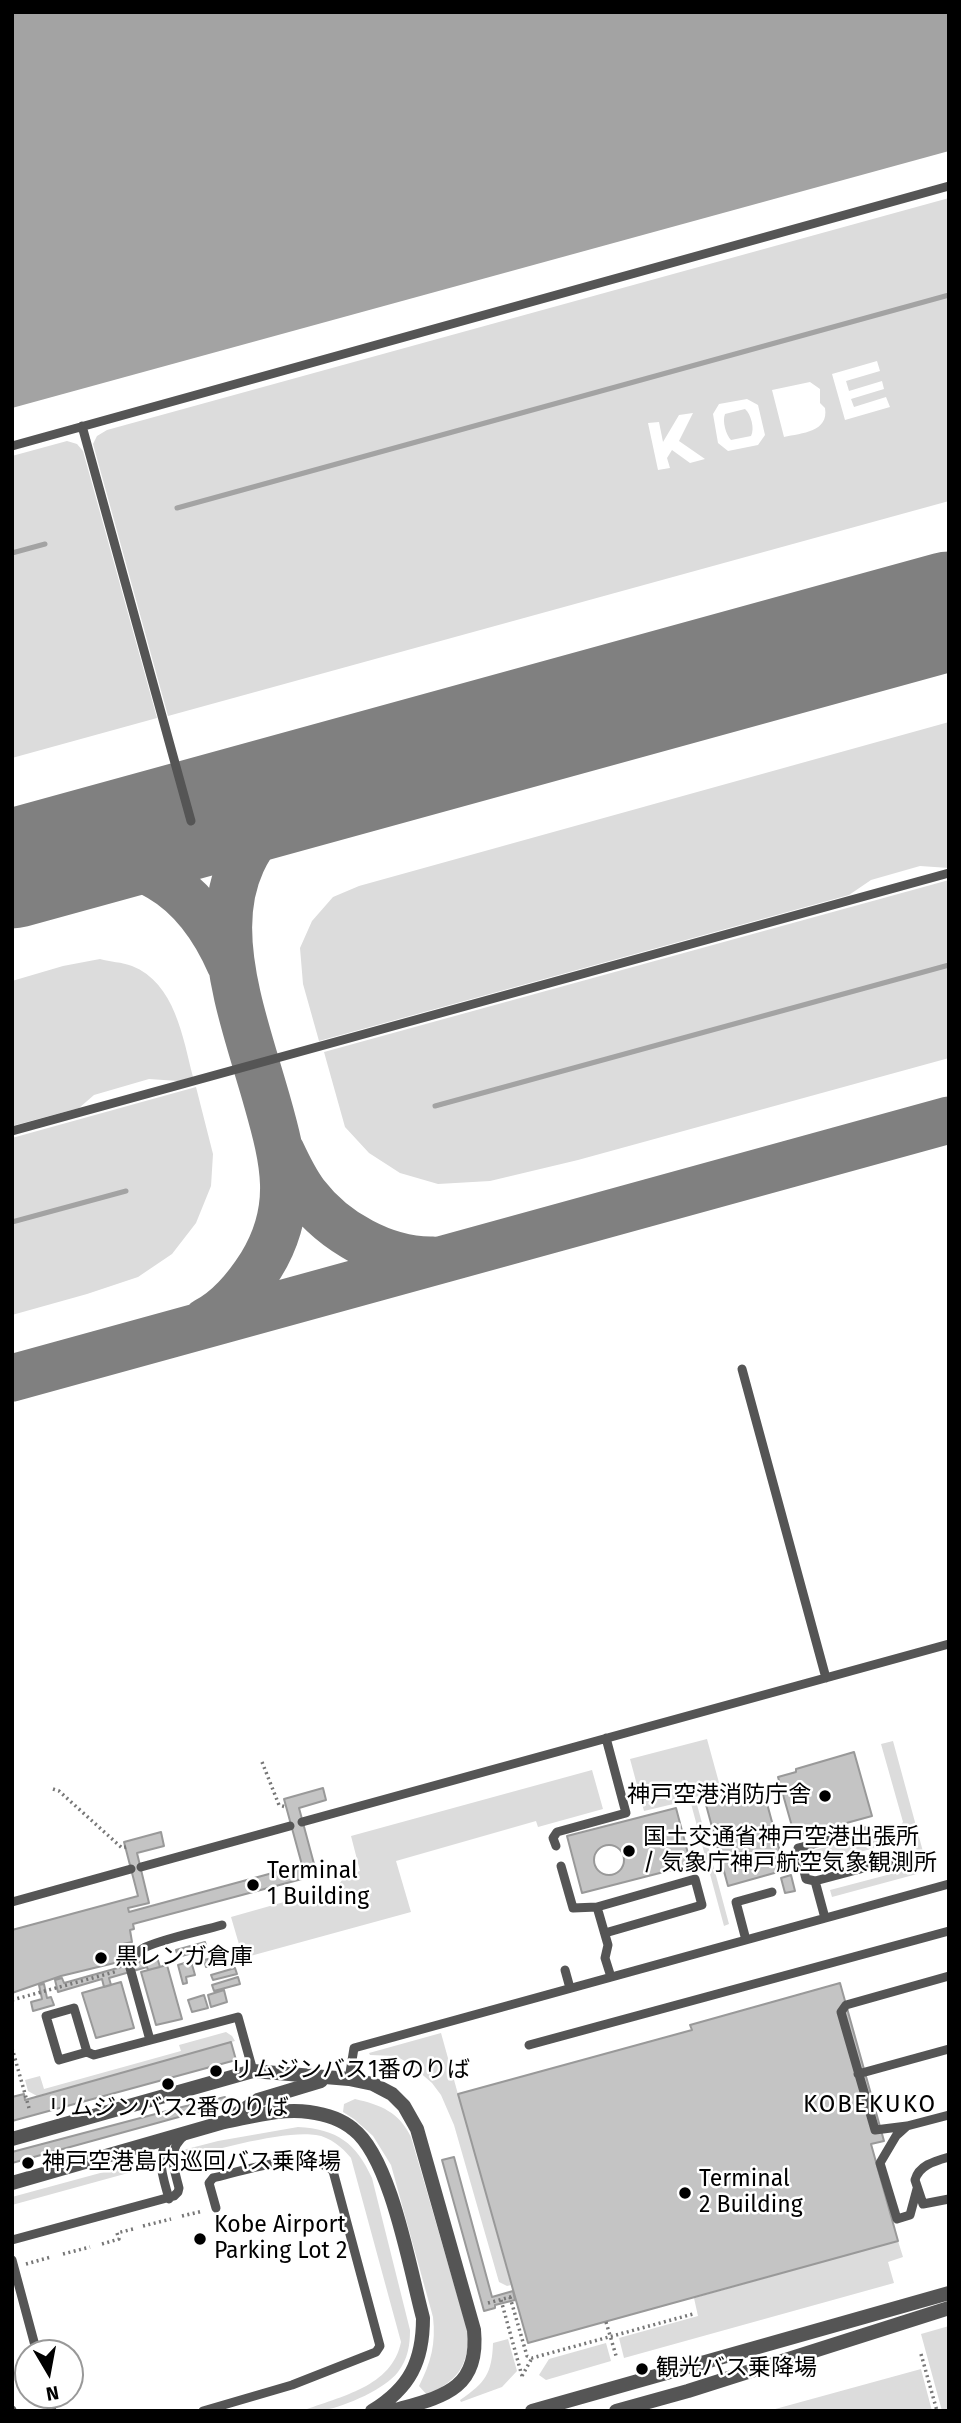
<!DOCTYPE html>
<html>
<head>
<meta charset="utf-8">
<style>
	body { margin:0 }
	#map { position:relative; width:961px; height:2423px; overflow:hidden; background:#fff; font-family:"Fira Sans",sans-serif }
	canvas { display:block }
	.frame { position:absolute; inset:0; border:14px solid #000; pointer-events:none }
	.north { position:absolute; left:14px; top:2339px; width:70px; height:70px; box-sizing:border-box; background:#fff; border:2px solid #999; border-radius:50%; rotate:170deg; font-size:19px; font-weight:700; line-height:28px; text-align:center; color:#000 }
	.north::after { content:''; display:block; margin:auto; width:24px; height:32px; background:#000; clip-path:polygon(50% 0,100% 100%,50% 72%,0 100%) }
</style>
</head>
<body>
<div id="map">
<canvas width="961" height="2423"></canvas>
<div class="frame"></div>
<div class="north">N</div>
</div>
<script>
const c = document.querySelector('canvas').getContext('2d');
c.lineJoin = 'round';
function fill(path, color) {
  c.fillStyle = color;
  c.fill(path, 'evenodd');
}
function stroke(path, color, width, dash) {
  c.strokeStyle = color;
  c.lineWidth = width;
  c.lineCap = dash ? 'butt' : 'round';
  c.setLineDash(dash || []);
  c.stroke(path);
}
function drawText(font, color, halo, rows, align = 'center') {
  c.font = font + ' "Fira Sans","Noto Sans JP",sans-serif';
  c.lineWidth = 5;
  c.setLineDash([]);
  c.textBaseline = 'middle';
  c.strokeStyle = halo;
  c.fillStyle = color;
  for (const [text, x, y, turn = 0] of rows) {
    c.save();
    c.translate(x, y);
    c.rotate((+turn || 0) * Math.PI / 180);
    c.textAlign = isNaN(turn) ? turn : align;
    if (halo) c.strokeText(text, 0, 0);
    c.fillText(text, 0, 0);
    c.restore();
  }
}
fill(new Path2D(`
	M949,198v303l-781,215 -75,-272 4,-8 10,-6zM877,361l3,10 -34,10 3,10 33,-10 2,8 -33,10 3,8 32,-10 4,10 -45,13 -13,-46zM810,382l10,7v14l5,5c4,24 -23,25 -41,29l-12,-47zM747,399l11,6 7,30 -7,10 -30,6 -10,-8 -5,-29 6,-10zM693,413l-14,28 26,18 -15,4 -18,-13 -5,8 3,10 -12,2 -10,-47 11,-1 4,20 16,-27z
	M745,409c6,5 10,20 6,27l-20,4c-5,-5 -9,-19 -6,-26z
	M67,441l10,3 6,7 74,267 -145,40v-302z
	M949,722v146l-29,-2 -49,14 -22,15 -530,146 -16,-57 -3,-36 12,-27 21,-24 26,-11z
	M949,880v178l-371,102 -88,21 -52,3 -38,-11 -31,-20 -24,-26 -21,-75z
	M100,959c10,3 22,3 32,7 43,17 51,72 61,111l-15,4 -29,-2 -55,16 -15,13 -67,18v-145l51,-15z
	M196,1087l17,67 -2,32 -15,37 -24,31 -34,23 -51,17 -75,21v-177z
	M707,1739l14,51 -26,7 34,127 -5,2 -34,-126 -46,11 -14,-52z
	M893,1741l32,118 -8,15 -85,23 -2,-7 76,-20 -3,-11 15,-4 -5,-17 -103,27 -3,-13 92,-25 4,-5 -22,-78z
	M592,1770l11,39 -65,18 -2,-6 -140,40 15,51 -168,46 -12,-41 106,-30 8,-11 15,-5 -9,-35z
	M226,2032l6,4 3,5 -198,55 -9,-5 -3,-11 15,-4 4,13 137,-38 -2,-6z
	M441,2033l70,252 -4,1 -8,-4 -45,-157 -13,-30 -9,-12 -22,-19 -14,-8 -26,-1 -1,-2z
	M355,2099c26,6 44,13 56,38l58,199c-3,34 -12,44 -42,59l-8,-9c12,-24 17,-42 14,-69l-42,-152 -18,-29 -19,-17 -11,-7 1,-8z
	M298,2127c39,2 58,16 74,51l38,152c0,15 -2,29 -12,42 -13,17 -52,34 -73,38 -7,2 -16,1 -23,1 39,-15 90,-24 99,-69l-50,-184c-9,-11 -21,-21 -35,-23 -31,-5 -102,15 -133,23v-8l35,-9z
	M148,2160l2,7 -138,38v-8z
	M898,2241l5,16 -15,5 6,21 -270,75 -5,-20 79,-22 -4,-18z
	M949,2326v85h-7l-21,-77z
	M508,2339l9,32 -15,16 -41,15 -1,-2c25,-17 32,-26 33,-57z
	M606,2343l5,18 -65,19 -7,-5 10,-16z
	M921,2369l11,42h-164z`), '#dcdcdc');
fill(new Path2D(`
	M12,12h937v139l-937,257z`), '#a3a3a3');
stroke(new Path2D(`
	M177,508l772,-213
	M12,553l33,-9
	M435,1106l514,-141
	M12,1222l114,-31`), '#a3a3a3', 5);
stroke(new Path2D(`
	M50,858c88,-7 144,24 180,106
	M281,1151c7,15 14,30 24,43 29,38 80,67 128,66
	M206,1321c23,-12 41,-34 55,-56 35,-57 23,-104 6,-164 -28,-100 -80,-219 22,-295 15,-11 31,-19 47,-27
	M12,1378l937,-258`), '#808080', 47);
stroke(new Path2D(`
	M12,869l937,-258`), '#808080', 119);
const building = new Path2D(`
	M854,1752l18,64 -77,21 -17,-60 18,-5v-3z
	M762,1785l23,85 -57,16 -23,-85z
	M323,1788l3,12 -27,8 18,67 -184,49 1,5 -4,1 2,12 -9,2 4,16 -66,16 -49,17v-63l126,-34 -14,-54 37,-10 3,14 -27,7 12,50 -21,5 1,4 173,-47 -18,-66z
	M676,1808l15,57 -109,28 -15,-57z
	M594 1860a15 15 0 1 1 30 0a15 15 0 1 1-30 0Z
	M791,1875l4,16 -10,2 -4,-15z
	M205,1942l2,7 -29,8 -2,-7z
	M225,1955l1,6 -20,6 -2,-7z
	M157,1957l3,10 -12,3 -1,-3 -38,11 2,7 -7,2 -2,-8 -44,13 -3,-12 7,-2 2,5z
	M191,1961l4,14 -9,2 1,6 -4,1 -5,-19z
	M167,1965l15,54 -26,6 -15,-53z
	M235,1968l2,6 -24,6 -2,-5z
	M238,1977l2,7 -26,7 -2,-6z
	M121,1982l13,46 -38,10 -14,-45z
	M840,1983l44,158 -13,3 27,97 -370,102 -70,-249 234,-64 -2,-5z
	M44,1984l3,14 4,-1 3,8 -21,6 -2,-9 11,-3 -3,-14z
	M224,1990l3,12 -16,5 -3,-12z
	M204,1995l4,13 -16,4 -4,-12z
	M231,2042l5,18 -224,61v-24l12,-3 1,6z
	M225,2097l3,4 -2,3 -214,59v-11l170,-45z
	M454,2157l38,140 21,-6 2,9 -20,5v3l-11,3 -42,-151z`);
fill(building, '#c4c4c4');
stroke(building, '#999', 2);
stroke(new Path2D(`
	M262,1762l17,43 7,2
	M53,1789l6,2 63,57 4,-1
	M12,2000l106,-29
	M12,2021v3
	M12,2048l17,60
	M182,2216l21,-5
	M143,2226l28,-7
	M102,2244l17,-5 -2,-6 16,-4
	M63,2254l27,-7
	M26,2264l25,-7
	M510,2297l17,59 5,2 161,-44
	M501,2300l21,76
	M488,2303l26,-7
	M606,2322l11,37
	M921,2354l16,57
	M522,2376l10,-18`), '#777', 3.5, [2, 3.5]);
stroke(new Path2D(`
	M82,426l109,395
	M12,446l937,-260
	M12,1131l937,-258
	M742,1369l84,309
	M302,1822l647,-178
	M556,1846l-3,-8 4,-6 69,-19 -20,-75
	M561,1866l12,42 24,-1
	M141,1867l149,-41
	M815,1881l79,-21
	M12,1902l119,-33
	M825,1918l-10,-37 -9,-2 -8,-31 70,-18
	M605,1933l97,-28 -7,-26 -98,28 11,38 -3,13 6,19
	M746,1940l-10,-38 36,-10
	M565,1970l5,18
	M949,1976l-103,29 -5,7 34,118 32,-4 42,-11
	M74,2008l13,44 -28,8 -13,-44z
	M150,2040l-20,-72c3,-8 4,-14 12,-19 15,-9 60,-18 80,-24
	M529,2045l420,-114
	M87,2052l7,3 144,-38 15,54
	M858,2074l91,-25
	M349,2079l5,-31 595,-164
	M906,2127l-10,9 -16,27 17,56 13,-4 7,-26
	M949,2157c-14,4 -30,8 -34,23l8,24 26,-5
	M169,2199c-5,-20 -16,-44 2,-61
	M12,2240l162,-44 4,-4 1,-4c-5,-20 -13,-38 6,-53
	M12,2260l25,93
	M48,2395l4,16
	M12,2410v1
	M203,2411l89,-26 84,-33 4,-6 -47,-175c-25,-23 -90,0 -120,7l-4,5 7,25`), '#555', 9);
stroke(new Path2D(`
	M231,2118l27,-18 63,-19
	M12,2139l241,-68 96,8 24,5 19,10 12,12 13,23 57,201c6,61 -33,67 -82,81
	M12,2183l212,-61c27,-5 57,-14 85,-10 15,2 32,7 44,17 38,29 57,141 70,189 0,43 -13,70 -51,93
	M532,2411l417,-118
	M616,2411l72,-20 261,-83`), '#555', 14);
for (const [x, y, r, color] of [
	[825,1796,7,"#000"],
	[629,1851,7,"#000"],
	[253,1885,7,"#000"],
	[101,1958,7,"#000"],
	[216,2071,7,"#000"],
	[168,2084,7,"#000"],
	[28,2163,7,"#000"],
	[685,2193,7,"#000"],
	[200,2239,7,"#000"],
	[642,2369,7,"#000"]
]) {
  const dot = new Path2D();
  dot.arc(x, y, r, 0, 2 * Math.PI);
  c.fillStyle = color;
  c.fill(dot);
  stroke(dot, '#fff', 2.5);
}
drawText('23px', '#000', '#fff', [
	["神戸空港消防庁舎",811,1796,"right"],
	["国土交通省神戸空港出張所",643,1838],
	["/ 気象庁神戸航空気象観測所",643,1864],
	["Terminal",267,1872],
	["1 Building",267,1898],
	["黒レンガ倉庫",115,1958],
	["リムジンバス1番のりば",230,2071],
	["リムジンバス2番のりば",168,2109,"center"],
	["神戸空港島内巡回バス乗降場",42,2163],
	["Terminal",699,2180],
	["2 Building",699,2206],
	["Kobe Airport",214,2226],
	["Parking Lot 2",214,2252],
	["観光バス乗降場",656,2369]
], 'left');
c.letterSpacing = '2px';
drawText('24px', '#000', '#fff', [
	["KOBEKUKO",870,2105]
]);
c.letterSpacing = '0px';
</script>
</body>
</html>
